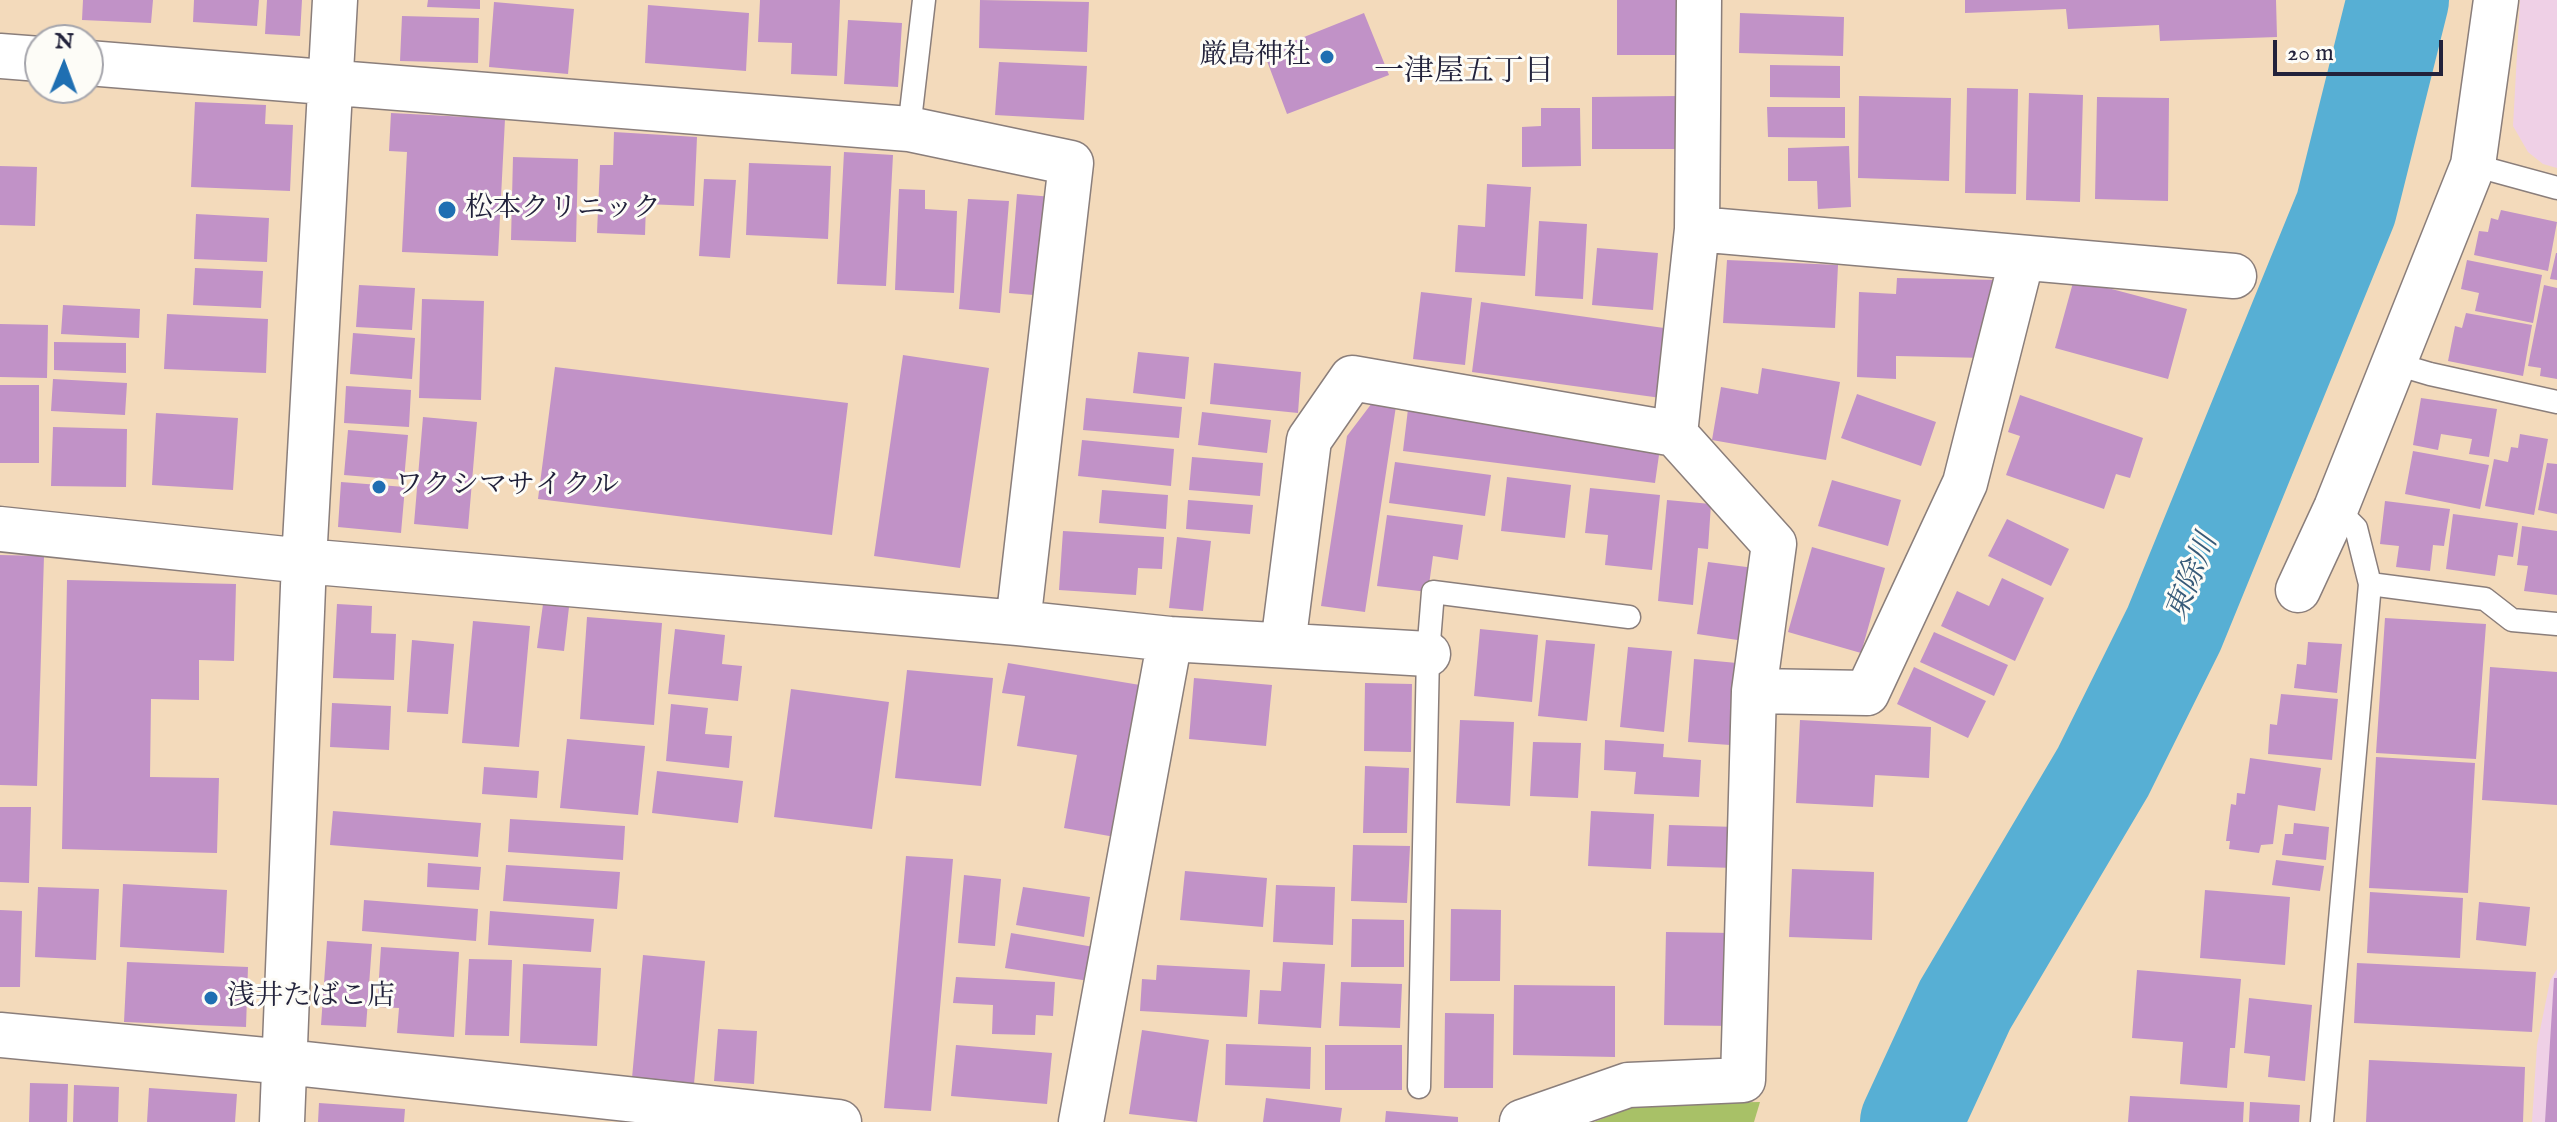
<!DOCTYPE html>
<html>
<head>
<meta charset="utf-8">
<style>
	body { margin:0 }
	#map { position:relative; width:2557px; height:1122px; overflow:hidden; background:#f3dabb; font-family:"IM FELL English",serif }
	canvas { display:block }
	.north { position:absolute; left:24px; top:24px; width:80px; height:80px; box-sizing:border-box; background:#fdfcf7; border:2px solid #a5a5ac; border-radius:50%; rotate:1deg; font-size:22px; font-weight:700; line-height:32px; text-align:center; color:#22223b }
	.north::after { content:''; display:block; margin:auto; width:28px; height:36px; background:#1f6fb2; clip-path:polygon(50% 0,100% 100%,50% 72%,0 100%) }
	.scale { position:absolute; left:2273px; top:40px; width:170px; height:36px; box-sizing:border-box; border:4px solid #22223b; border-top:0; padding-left:10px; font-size:24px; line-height:28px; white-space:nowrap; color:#22223b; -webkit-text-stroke:6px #fdfcf7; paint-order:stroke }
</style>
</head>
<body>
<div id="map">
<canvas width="2557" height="1122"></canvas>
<div class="north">N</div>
<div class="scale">20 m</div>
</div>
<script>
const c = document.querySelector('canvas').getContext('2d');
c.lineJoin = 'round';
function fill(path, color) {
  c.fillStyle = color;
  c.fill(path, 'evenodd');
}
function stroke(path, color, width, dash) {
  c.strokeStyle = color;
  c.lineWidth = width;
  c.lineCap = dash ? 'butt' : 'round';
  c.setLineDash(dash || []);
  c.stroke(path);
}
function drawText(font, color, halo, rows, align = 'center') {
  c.font = font + ' "IM FELL English","Noto Serif JP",serif';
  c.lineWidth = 6;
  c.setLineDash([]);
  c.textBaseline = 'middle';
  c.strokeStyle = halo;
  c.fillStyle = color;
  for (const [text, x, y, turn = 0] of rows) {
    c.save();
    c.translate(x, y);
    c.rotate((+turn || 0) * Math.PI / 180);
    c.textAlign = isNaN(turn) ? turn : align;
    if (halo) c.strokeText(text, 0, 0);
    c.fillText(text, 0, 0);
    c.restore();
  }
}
fill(new Path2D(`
	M2520,0h37v168l-14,-4 -15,-12 -15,-26z
	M2557,969v153h-25l5,-77 13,-64z`), '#efd0e6');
fill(new Path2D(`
	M1760,1102l-6,20h-160l46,-18z`), '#a8c167');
stroke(new Path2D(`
	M1911,1122l54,-117 138,-233 71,-143 172,-421 52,-208`), '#57afd4', 102);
fill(new Path2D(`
	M83,0h70l-2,23 -69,-3z
	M194,0h65l-2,26 -64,-4z
	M267,0h35l-2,36 -35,-2z
	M428,0h52v9l-53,-2z
	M760,0h80l-3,76 -46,-2 1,-31 -34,-1z
	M980,0l109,2 -2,50 -108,-4z
	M1617,0h61v55h-61z
	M1965,0h311l1,37 -117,4 -1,-16 -91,4 -2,-20 -101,4z
	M494,2l80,7 -6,65 -79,-7z
	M648,5l101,8 -3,58 -101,-8z
	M1364,13l25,62 -102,39 -23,-61z
	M1740,13l104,4 -1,39 -104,-3z
	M402,16l77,2 -1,45 -78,-2z
	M848,20l54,3 -4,64 -54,-3z
	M999,62l88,4 -3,54 -89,-5z
	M1770,65l70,1v32l-70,-1z
	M1967,88l51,1 -2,105 -51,-1z
	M2029,93l54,2 -3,107 -54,-2z
	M1679,96l1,53h-88v-52z
	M1859,96l92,2 -2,83 -91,-3z
	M2097,97l72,1 -1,103 -73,-2z
	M195,102l71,3 -1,19 28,1 -3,66 -99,-4z
	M1767,107h78v31l-77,-1z
	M1541,108h39l1,58 -59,1v-40l19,-1z
	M391,113l114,6 -7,137 -96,-4 5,-100 -18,-1z
	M614,132l83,5 -3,69 -48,-2 -1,31 -48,-2 3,-68h13z
	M1849,146l2,61 -33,2 -1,-28h-29v-33z
	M844,152l49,3 -7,131 -49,-2z
	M513,157l65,2 -2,83 -65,-2z
	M749,163l82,3 -3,73 -82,-4z
	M0,166l37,1 -2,59 -35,-1z
	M704,179l32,1 -6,78 -31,-2z
	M1487,184l44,3 -6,89 -70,-4 3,-47 27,2z
	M899,189l26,1v19l32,2 -3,82 -59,-3z
	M1017,194l36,3 -7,99 -37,-3z
	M968,199l41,2 -9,112 -41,-4z
	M2501,210l56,12 -9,49 -74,-16 5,-24 9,1 3,-14 7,2z
	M196,214l73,4 -2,44 -73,-3z
	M1539,221l48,3 -4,75 -48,-3z
	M1597,248l61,5 -5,57 -61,-5z
	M2556,253h1v27l-7,-1z
	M1727,260l111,5 -3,63 -112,-5z
	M2467,260l75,15 -9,48 -58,-12 4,-18 -18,-4z
	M195,268l68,3 -2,37 -68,-3z
	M1897,278l102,2 -13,78 -90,-2v23l-39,-2 2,-85 37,2z
	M2074,279l113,30 -19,70 -113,-31z
	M359,285l56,3 -3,42 -56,-3z
	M2544,285l13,3v91l-17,-3 1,-8 -13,-2z
	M1421,292l51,6 -7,67 -52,-6z
	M422,299l62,2 -3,99 -62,-2z
	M1481,302l190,27 -10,69 -189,-26z
	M63,305l77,4 -1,29 -78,-4z
	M2466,313l66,12 -9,51 -75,-15 7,-35 7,2z
	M167,314l101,5 -2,54 -102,-4z
	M0,324l48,1 -1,53 -47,-1z
	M353,333l62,5 -3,41 -62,-5z
	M54,342l72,1v30l-72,-3z
	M1138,352l51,5 -4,42 -52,-6z
	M903,355l86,13 -29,200 -86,-12z
	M1214,363l87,9 -3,41 -88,-9z
	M555,367l293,36 -16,132 -294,-36z
	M1762,368l78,14 -14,78 -114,-20 9,-53 37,7z
	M53,379l74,4 -2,32 -74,-4z
	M0,385h39v78h-39z
	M346,386l65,4 -2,37 -65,-4z
	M1857,394l79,28 -15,44 -80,-28z
	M2020,395l123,43 -13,40 -14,-4 -12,35 -98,-34 14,-39 -12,-4z
	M1086,398l96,9 -3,31 -96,-8z
	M2421,398l76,11 -8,48 -20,-3 3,-15 -31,-5 -3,16 -25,-5z
	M1372,403l24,3 -31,206 -44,-6 26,-170z
	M1408,409l253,32 -6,42 -252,-32z
	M1202,412l69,8 -4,33 -69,-8z
	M156,413l82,5 -5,72 -81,-5z
	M423,417l54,5 -9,107 -54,-5z
	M53,427l74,2 -1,58 -75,-1z
	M348,430l60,5 -4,45 -60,-5z
	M2520,434l28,5 -14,76 -49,-9 9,-47 14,3 3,-15 7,1z
	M1082,440l92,9 -3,37 -93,-10z
	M2413,451l76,14 -9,44 -75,-15z
	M1192,457l71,6 -3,33 -71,-6z
	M1395,462l96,13 -6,41 -96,-13z
	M2547,463l10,1v50l-19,-4z
	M1507,477l64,8 -6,53 -64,-7z
	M1832,480l69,20 -13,46 -70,-20z
	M341,482l64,5 -4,46 -63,-6z
	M1590,488l70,7 -8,75 -47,-5 3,-30 -23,-2z
	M1102,490l66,5 -2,34 -67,-6z
	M1188,500l65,5 -3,29 -64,-5z
	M1667,500l44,4 -3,45 -10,-1 -5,57 -35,-4z
	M2385,501l65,8 -6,37 -11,-1 -3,26 -34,-4 3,-21 -19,-2z
	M2453,514l65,9 -5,34 -15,-2 -3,21 -49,-7z
	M1387,515l76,10 -5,35 -25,-4 -5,36 -51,-6z
	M2007,519l62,30 -18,37 -63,-30z
	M2522,526l35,5v64l-33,-4 4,-25 -11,-1z
	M1063,531l101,6 -2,32 -24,-1 -2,27 -77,-5z
	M1177,537l34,4 -8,70 -34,-3z
	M1812,547l73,21 -24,85 -73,-21z
	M0,555l44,1 -7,230 -37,-1z
	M1708,562l54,7 -11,73 -54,-8z
	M2002,578l42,20 -29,63 -74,-35 16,-35 32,15z
	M67,580l169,4 -2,77 -35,-1v40l-48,-1 -1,78 69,1 -2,75 -155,-4z
	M337,604l35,2 -1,27 25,1 -2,46 -61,-2z
	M543,604l26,3 -5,44 -27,-3z
	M587,617l75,6 -8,102 -74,-6z
	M2385,618l101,6 -10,135 -100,-6z
	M473,621l57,5 -11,121 -57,-4z
	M675,629l50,6 -3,29 20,2 -4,35 -70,-7z
	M1480,629l58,6 -6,67 -58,-6z
	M1934,632l74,33 -14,31 -74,-34z
	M412,640l42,4 -6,70 -41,-2z
	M1546,640l49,4 -8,77 -49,-5z
	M2308,642l34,2 -5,49 -43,-5 3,-24 9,1z
	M1628,647l44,4 -8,81 -44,-5z
	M1694,659l43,4 -7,82 -42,-3z
	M1008,663l132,22 -25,152 -51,-9 13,-73 -60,-9 8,-50 -23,-3z
	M1914,667l72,34 -18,37 -71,-34z
	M2490,667l67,5v133l-75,-5z
	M907,670l86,8 -12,108 -86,-8z
	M1194,678l78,7 -6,61 -77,-7z
	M1365,683l47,1 -1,68 -47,-1z
	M791,689l98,13 -17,127 -98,-12z
	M2281,694l57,5 -6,61 -64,-6 2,-30 7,1z
	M332,703l59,3 -2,44 -59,-3z
	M671,704l37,4 -3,26 27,2 -3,32 -63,-7z
	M1460,720l54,2 -4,84 -54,-3z
	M1800,720l131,7 -2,51 -54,-3 -2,32 -77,-4z
	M567,739l78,7 -7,69 -78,-7z
	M1605,740l59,4 -1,13 38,3 -2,37 -65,-3 2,-22 -32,-2z
	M1533,742l48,1 -3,55 -48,-2z
	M2376,757l99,6 -7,130 -99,-5z
	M2250,758l71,10 -6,43 -37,-6 -5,39 -12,1 -2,8 -30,-4 1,-8h-4l5,-37 5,1 1,-12 8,1z
	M1365,766l44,2 -2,65h-44z
	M484,767l55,4 -2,27 -55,-4z
	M657,771l86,10 -5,42 -86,-10z
	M0,807h31l-2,76 -29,-1z
	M333,811l148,12 -3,34 -148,-12z
	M1591,811l63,3 -3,55 -63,-3z
	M510,819l115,7 -2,34 -115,-8z
	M2294,823l35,4 -3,33 -44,-5 3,-21h8z
	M1669,825l67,2 -1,41 -68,-2z
	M1353,845l57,1 -3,57 -56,-2z
	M906,856l47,3 -22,252 -47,-3z
	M2276,860l48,6 -4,25 -48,-6z
	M428,863l53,4 -2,23 -52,-3z
	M506,865l114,7 -3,37 -114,-8z
	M1792,869l82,3 -2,68 -83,-3z
	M1185,871l82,7 -4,49 -83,-7z
	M964,875l37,4 -6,67 -37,-3z
	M123,884l104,6 -3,63 -104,-6z
	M1276,885l59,2 -2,58 -60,-3z
	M38,887l61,2 -3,71 -61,-3z
	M1023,887l67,10 -6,40 -68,-12z
	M2205,890l85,7 -5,68 -85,-7z
	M2370,892l93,6 -3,60 -93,-5z
	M364,900l114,9 -2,32 -114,-10z
	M2479,902l51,5 -4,39 -50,-6z
	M1451,909l50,1 -1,71h-50z
	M0,910l22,1 -2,76h-20z
	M490,911l104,8 -3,33 -103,-7z
	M1352,919l52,1v47h-53z
	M1666,932l68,1 -2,93 -68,-1z
	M1011,933l83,14 -5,34 -84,-13z
	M327,941l45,3 -6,83 -45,-2z
	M381,947l78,5 -5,85 -57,-4 2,-25 -22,-1z
	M643,955l62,6 -11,123 -62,-6z
	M469,959l43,1 -3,76 -44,-1z
	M127,962l121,5 -2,60 -122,-5z
	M1283,962l42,2 -4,64 -63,-4 2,-34 21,1z
	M2357,963l179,9 -4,60 -178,-9z
	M523,964l78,4 -4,78 -77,-3z
	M1157,965l93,5 -3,47 -107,-6 2,-32 14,1z
	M2137,970l104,9 -6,69h-5l-3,40 -47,-4 3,-42 -51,-4z
	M956,977l99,5 -2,34 -17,-1 -1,20 -43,-1 1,-29 -40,-2z
	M2554,978h3v144h-12z
	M1341,982l61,2 -2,44 -61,-2z
	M1514,985l101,1v71l-102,-2z
	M2249,998l63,7 -7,76 -37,-4 2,-21 -26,-3z
	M1445,1013l49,1 -1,74h-49z
	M718,1029l39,2 -3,53 -40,-3z
	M1142,1030l67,10 -12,82 -68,-8z
	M1226,1044l85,3 -1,42 -85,-4z
	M956,1045l96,8 -5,51 -96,-8z
	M1325,1045h77v45h-77z
	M2369,1060l156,7 -2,55h-157z
	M30,1083l38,1 -1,38h-38z
	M74,1085l45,2 -1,35h-45z
	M149,1088l88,6 -2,28h-88z
	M2130,1096l114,6 -1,20h-115z
	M1266,1098l76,10 -2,14h-77z
	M2250,1102l50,3 -1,17h-50z
	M319,1103l86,6 -1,13h-86z
	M1386,1111l72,6v5h-73z`), '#c192c7');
const service = new Path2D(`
	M909,129l15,-129
	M2473,165l84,23
	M2393,363l37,11 127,28
	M2370,584l115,15 27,21 45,4
	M1419,1087l9,-433 5,-62 196,25
	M2322,1122l48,-538 -14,-56 -20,-20`);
const minor = new Path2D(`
	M0,56l40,3
	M88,63l821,66 162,34 -53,460
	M1697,229l537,47
	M1675,434l22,-205 2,-229
	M0,529l304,32 714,62 152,16 258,15
	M2298,590l38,-82 137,-343 23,-165
	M1283,645l26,-205 43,-62 323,56 99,110 -20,147 -11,389 -115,5 -106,37
	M1754,691l113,2 98,-210 57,-225
	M0,1035l286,27 553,60
	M282,1122l22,-561 31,-561
	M1081,1122l89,-483`);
stroke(service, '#8a7e7b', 25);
stroke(minor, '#8a7e7b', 47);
stroke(service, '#fff', 22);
stroke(minor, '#fff', 44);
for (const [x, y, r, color] of [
	[1327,57,8,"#1f6fb2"],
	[447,210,10,"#1f6fb2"],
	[379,487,8,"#1f6fb2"],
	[211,998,8,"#1f6fb2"]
]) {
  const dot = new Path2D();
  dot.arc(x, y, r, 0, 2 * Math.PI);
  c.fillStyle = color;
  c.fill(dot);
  stroke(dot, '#fdfcf7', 3);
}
drawText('28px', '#22223b', '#fdfcf7', [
	["厳島神社",1311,57,"right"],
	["松本クリニック",465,210],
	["ワクシマサイクル",395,487],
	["浅井たばこ店",227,998]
], 'left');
drawText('30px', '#22223b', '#fdfcf7', [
	["一津屋五丁目",1464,74]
]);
drawText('italic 30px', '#375a78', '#fdfcf7', [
	["東除川",2194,578,-68]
]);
</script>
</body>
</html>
